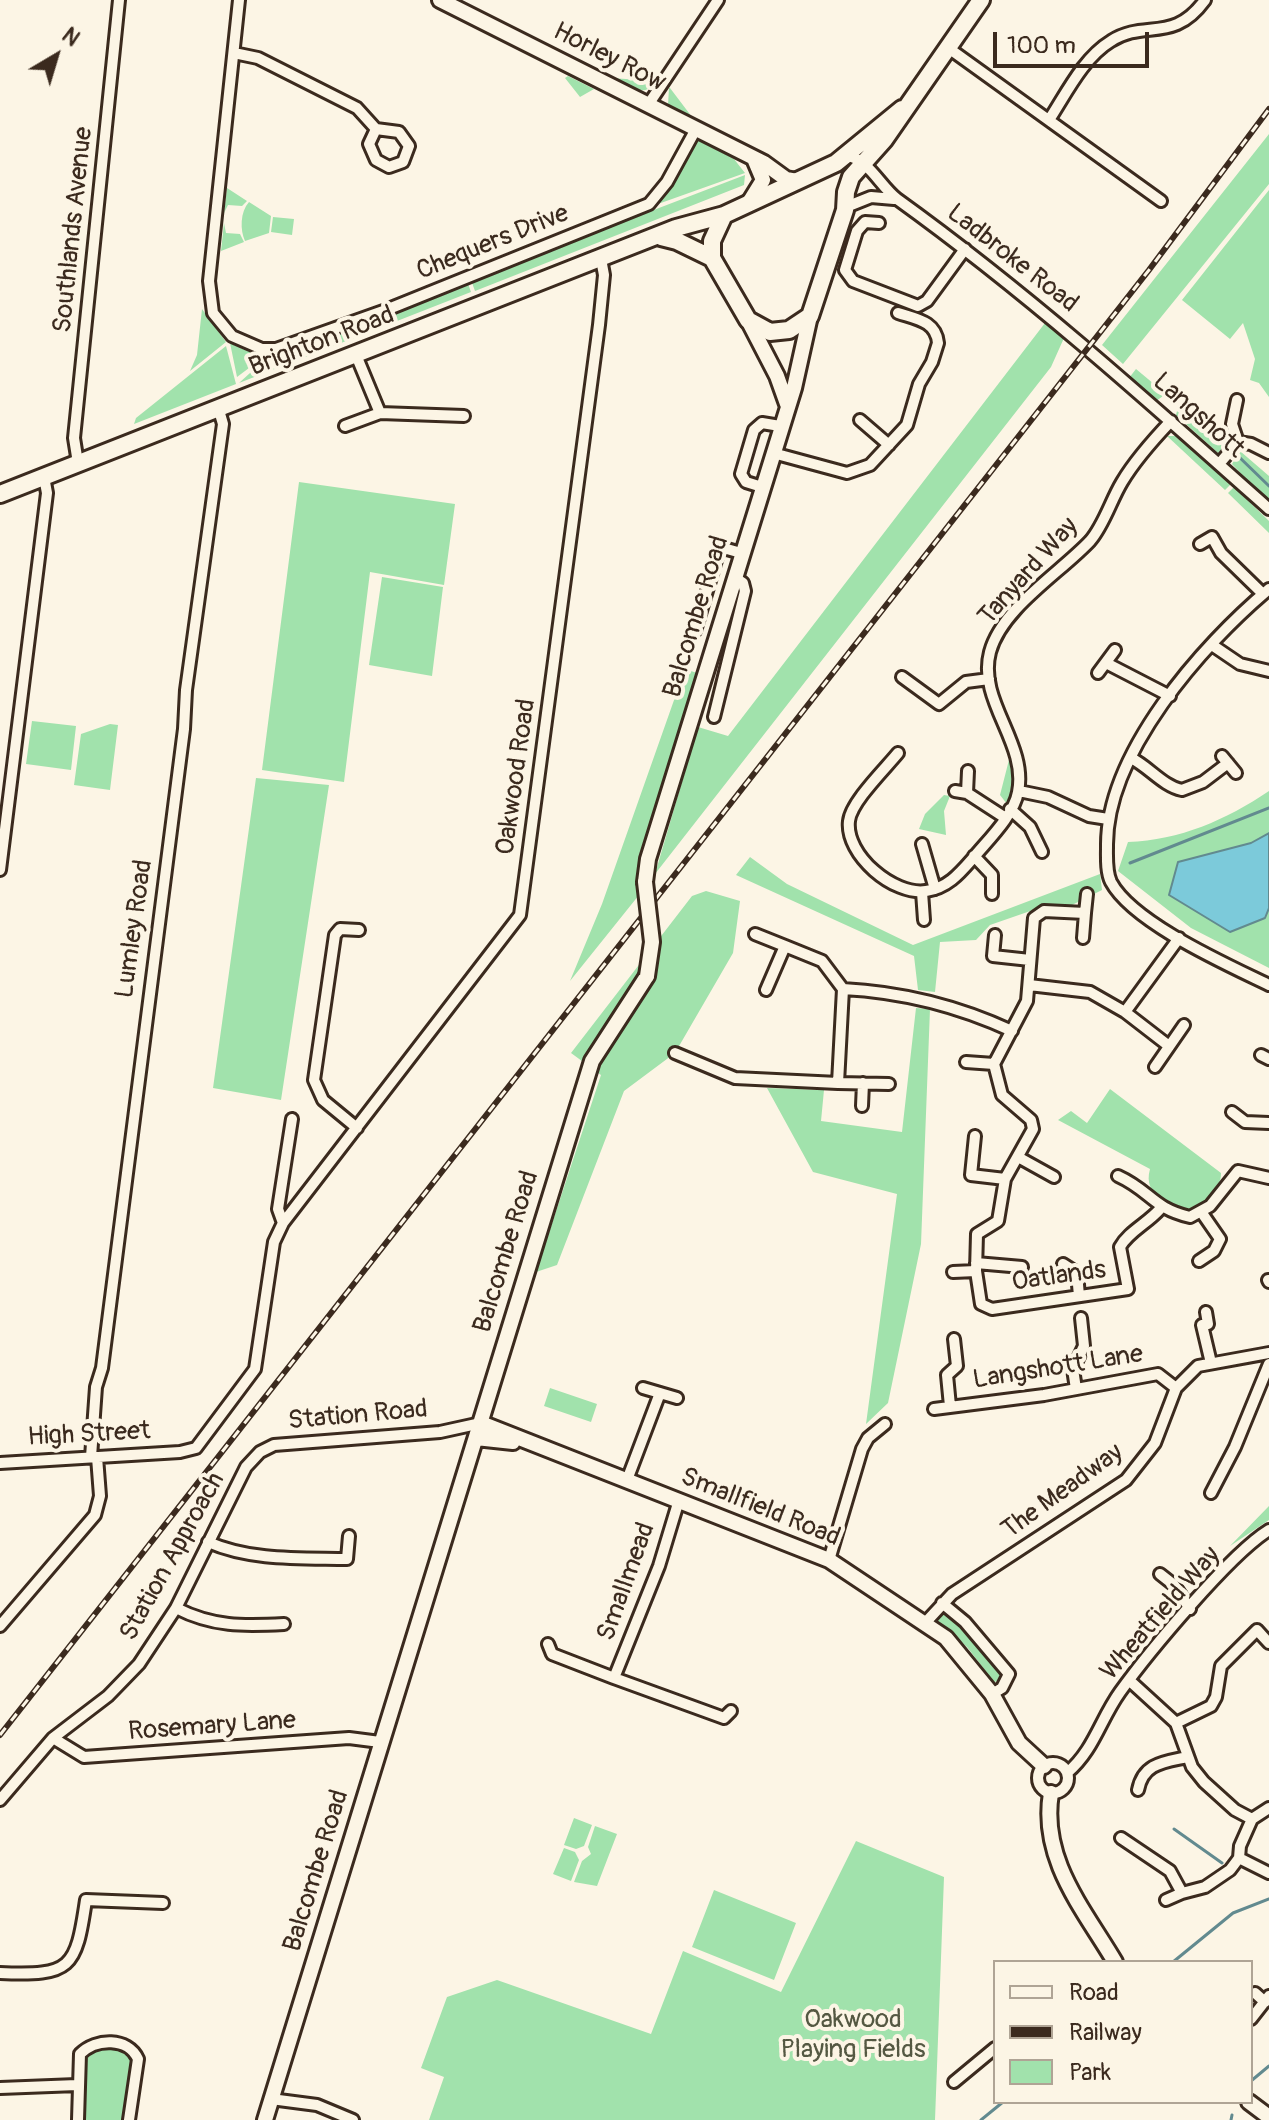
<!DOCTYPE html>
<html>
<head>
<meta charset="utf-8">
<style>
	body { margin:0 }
	#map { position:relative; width:1269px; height:2120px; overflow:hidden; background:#fcf5e5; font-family:Pangolin,sans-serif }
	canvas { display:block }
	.legend { position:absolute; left:993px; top:1960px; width:260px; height:144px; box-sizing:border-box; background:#fcf5e5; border:2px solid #afa495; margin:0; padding:10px 14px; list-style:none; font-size:24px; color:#3b2a1e }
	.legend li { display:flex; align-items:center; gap:16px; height:40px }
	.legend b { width:40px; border:2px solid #afa495 }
	.north { position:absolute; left:16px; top:16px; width:80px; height:80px; -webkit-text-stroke:6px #fcf5e5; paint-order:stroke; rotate:38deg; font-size:22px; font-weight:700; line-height:32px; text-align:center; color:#3b2a1e }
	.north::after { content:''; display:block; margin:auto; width:28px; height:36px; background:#3b2a1e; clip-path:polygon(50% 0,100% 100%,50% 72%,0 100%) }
	.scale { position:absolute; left:993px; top:32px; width:156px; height:36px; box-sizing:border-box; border:4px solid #3b2a1e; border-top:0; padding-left:10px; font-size:24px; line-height:28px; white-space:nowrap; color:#3b2a1e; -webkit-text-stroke:6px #fcf5e5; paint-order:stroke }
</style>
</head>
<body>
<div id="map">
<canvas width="1269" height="2120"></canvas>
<ul class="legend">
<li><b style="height:10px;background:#fcf5e5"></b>Road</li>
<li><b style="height:10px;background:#3b2a1e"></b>Railway</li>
<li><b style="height:22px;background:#a1e2ac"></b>Park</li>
</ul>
<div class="north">N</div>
<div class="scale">100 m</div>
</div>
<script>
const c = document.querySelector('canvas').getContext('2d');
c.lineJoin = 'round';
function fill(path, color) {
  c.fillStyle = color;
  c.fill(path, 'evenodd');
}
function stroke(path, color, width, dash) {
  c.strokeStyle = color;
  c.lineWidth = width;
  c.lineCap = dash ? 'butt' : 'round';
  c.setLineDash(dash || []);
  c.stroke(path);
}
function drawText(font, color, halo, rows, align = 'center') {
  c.font = font + ' Pangolin,sans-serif';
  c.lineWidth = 8;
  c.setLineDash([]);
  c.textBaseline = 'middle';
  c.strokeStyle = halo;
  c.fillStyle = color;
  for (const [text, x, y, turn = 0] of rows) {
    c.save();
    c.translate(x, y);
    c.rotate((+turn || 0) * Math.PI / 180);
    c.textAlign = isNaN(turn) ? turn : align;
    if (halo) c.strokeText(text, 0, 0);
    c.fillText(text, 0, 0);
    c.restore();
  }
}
fill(new Path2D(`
	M568,76l26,13 -14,8 -15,-19z
	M611,78l45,3v1c-12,17 -29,4 -45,-4z
	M669,88h1l22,29 -24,-12z
	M1269,134v50l-146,180 -21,-19z
	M699,140l35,19 11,14 -87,31 34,-59z
	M745,175l-1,10 -269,106 -4,-11z
	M227,188l20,13 -5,5 -14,-1 -4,8z
	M1269,190v207l-10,-14 -9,-3 5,-21 -12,-36 -13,16 -48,-39z
	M249,202l22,14 -2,17 -24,8c-5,-11 -5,-29 4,-39z
	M273,217l21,2 -2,16 -21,-3z
	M224,223l2,10 14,1 4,8 -23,9z
	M467,281l4,11 -232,91 33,-30 14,-1z
	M202,309l24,33 -36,29 7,-16z
	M1045,323l19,15 -13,29 -396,507 43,-147 30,9z
	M230,343l24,11 15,-1 -32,24z
	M226,346l10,38 -102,40 2,-6z
	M1136,369l30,25 -10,7 -27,-23z
	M1178,407l46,40 -6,6 -42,-38z
	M1167,436h13l52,47 -7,7z
	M1240,451l29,25v28l-37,-40z
	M299,482l156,22 -11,81 -74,-13 -26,210 -82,-12z
	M1234,487l35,34v12l-41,-40z
	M382,577l61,10 -11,89 -63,-11z
	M685,669l15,5 -61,195v26l-69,86 32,-77z
	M32,721l44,5 -5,44 -45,-6z
	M110,724l8,1 -8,65 -36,-5 7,-51z
	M1010,756l4,22 -7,26 -7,-9z
	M256,778l73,7 -48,315 -68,-12z
	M1269,791v177l-78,-40 -73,-57 10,-29c52,-2 98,-22 141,-51z
	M944,795l6,1 -6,15 2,24 -27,-6 6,-15z
	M750,857l37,27 126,61 187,-71 2,16 -30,15 -33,3 -49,17 -14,15 -36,2 -5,50 -17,-2 -4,-34 -178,-81z
	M706,891l34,10 -7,52 -58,100 -51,38 -67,174 -21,7 65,-197 -30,-22 121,-157z
	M916,1008l14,1 -9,235 -33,159 -22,21 31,-230 -84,-22 -46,-84 57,2 -3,31 81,11z
	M1110,1089l111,84c0,19 -15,29 -30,39 -20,-7 -49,-15 -41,-43l-92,-49 13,-9 16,12z
	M550,1388l47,16 -6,18 -47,-16z
	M1269,1506v14l-39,26z
	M944,1613l33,28 27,33 -1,6 -9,2 -27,-35 -30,-27z
	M574,1818l18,7 -8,21 -8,3 -12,-4z
	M595,1826l22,8 -20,52 -23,-4 8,-21 9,-7 -3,-7z
	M856,1841l88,36 -9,243h-506l15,-43 -23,-9 26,-71 50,-17 154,54 32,-83 98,41z
	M564,1848l11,4 4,8 -8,21 -18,-7z
	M714,1890l82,33 -22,57 -82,-33z
	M109,2048l17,1 9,8 -9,63h-42l-1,-60 13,-11z`), '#a1e2ac');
const water = new Path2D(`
	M1269,833v75l-4,10 -35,14 -61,-37 9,-33 73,-19z`);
fill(water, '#7ccada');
stroke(water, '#628a8f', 2);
stroke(new Path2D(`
	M1181,406l42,37
	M1236,454l33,32
	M1130,863l139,-55
	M1174,1829l48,34
	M1173,1962l60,-49 36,-14
	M1251,2081l18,-15
	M981,2120l22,-18
	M1231,2120l1,-5`), '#628a8f', 3);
const street = new Path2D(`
	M239,0l-30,281 4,32 19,23 30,13h14l110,-39 263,-106 18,-22 29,-53
	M947,47l214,154
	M234,53l24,5 99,50 19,21 23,3 10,14 -6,16 -14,5 -13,-7 -7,-16 7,-15
	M648,105l70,-105
	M1049,120c17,-26 34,-62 62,-79 34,-22 62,3 94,-41
	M848,156c20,3 33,31 49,43 132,95 251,202 372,310
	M846,207l25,-10 23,2
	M879,223l-14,-1 -8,9 -12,39 8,11 65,25 9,-5 38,-52
	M356,355l24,58
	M860,420l29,25
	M345,426l35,-13 84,3
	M1238,442l13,2 18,9
	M773,453l74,20 23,-8 37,-40 12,-41 13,-22 6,-19c-2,-22 -22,-24 -40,-30
	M78,463l-4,-25 45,-438
	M1219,464l19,-22 -6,-18 5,-24
	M762,487l-16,-5 -5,-8 13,-44 8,-7 18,3
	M1200,544l12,-7 9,16 42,41
	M1269,589c-67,56 -163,165 -162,257 0,11 -1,26 4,36 22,41 117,83 158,103
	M695,631l25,-84 21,6
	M1212,645l28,19 29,7
	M1108,664l62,32
	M1098,673l17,-23
	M902,677l37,27 27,-22 23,-3
	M714,717l31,-126 -2,-8 -9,-6
	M898,753c-13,16 -47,49 -49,68 -4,34 45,75 77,70 22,-3 34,-18 48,-34 14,-17 40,-42 44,-65 10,-49 -41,-91 -28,-140 12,-44 70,-79 100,-111 14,-16 21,-41 32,-59 13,-22 31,-42 49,-61
	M1222,756l14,17
	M1131,758c18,9 32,28 51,32l21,-8 25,-19
	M955,791l12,2 37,24
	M1019,791l29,6 41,19 19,3
	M967,793l1,-22
	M1010,809l20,18 12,25
	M922,844l13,45
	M974,856l18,19v19
	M0,870l47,-377 -3,-16
	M922,892l2,28
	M1085,913l2,-19
	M755,934l30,12
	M995,935l-2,21 37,4
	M1083,938l2,-25 -41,-2 -10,7 -7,83 -33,63 8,31 29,25 2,9 -28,50 -7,42 -21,13 -1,37 5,33 11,5 136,-20 -8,-42c8,-15 28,-24 40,-38
	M1029,985l61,7 35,20 44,34
	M843,989c59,3 115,17 169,42
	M766,990l19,-44 37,15 21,28
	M1125,1012l54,-74
	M675,1053l60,25 103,5 5,-94
	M1261,1055l8,4
	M966,1062l28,2
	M1155,1067l29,-42
	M838,1083l51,1
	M862,1106l1,-23
	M1232,1112l13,10 24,1
	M357,1128l-34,-28 -9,-20 21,-145 5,-6 19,1
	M975,1136l-4,39 34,4
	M1018,1157l36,20
	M1118,1176c33,15 34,32 72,41l20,-11 28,-35 31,7
	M283,1223l237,-308 79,-590 5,-50 -3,-16
	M1199,1261l15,-10 6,-12 -18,-26
	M976,1263l46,4
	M1063,1264l14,9 2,23
	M953,1272l23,-1
	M1268,1280l1,2
	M1206,1312l2,12 -6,1 9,38
	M643,1388l34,10
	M1076,1389l-3,-20 11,-23 -3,-28
	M950,1406l-3,-31 10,-9 -3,-27
	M934,1409l110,-14 114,-21 18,14 22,-22 71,-13
	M91,1457l5,-70 6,-19 82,-639 2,-39 37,-266 -5,-17
	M0,1463l180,-11 16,-4 59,-79 19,-127 9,-19 -5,-14 14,-90
	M627,1480l33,-87
	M1211,1493l24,-46 34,-83
	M679,1500l-20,66 -45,112 110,40 7,-7
	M208,1542c43,19 93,16 139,17l2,-23
	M829,1560l33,-111 6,-11 17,-14
	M1160,1574l14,11 16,24
	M942,1603l23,19 44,52 -7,14 -10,6
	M176,1608c37,19 67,18 108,16
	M1165,1613l16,-18
	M926,1622l26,-28 174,-114 29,-37 21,-55
	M0,1626l95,-111 5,-19 -3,-39
	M548,1644l4,10 62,24
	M1130,1681l46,42 16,44 12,15 31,28 17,9 17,-11
	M1176,1723l35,-17 5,-9 5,-31 36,-36 12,13
	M53,1738l31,19 265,-19 31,4
	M1038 1778a15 15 0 1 1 30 0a15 15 0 1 1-30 0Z
	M1067,1773c27,-23 33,-53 53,-81 28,-39 110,-138 149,-162
	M1138,1790c5,-27 26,-28 49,-33
	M0,1800l53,-62 55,-42 31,-32 37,-56 70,-141 14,-15 14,-7 166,-13 41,-9
	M1121,1838l49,33 12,22 23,-6 25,-17 9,-12 1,-12 12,-27
	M1239,1858l30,15
	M1166,1900l16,-7
	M0,1973c71,3 76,-4 86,-73l77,3
	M1255,1993l10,9
	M1251,2019l18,-23
	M954,2082l41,-34
	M0,2088l77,-3
	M271,2099l46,6 36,15
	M78,2120l2,-66c16,-16 48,-17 58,5l-9,61`);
const secondary = new Path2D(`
	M440,0l324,163 22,16 11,2
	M750,201l13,-21 -8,-19
	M748,320l29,56 10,28
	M645,882l3,-23 146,-471 16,-72
	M481,1423l348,137 117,78 46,56 27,49 25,23
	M476,1438l37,4
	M1051,1793c-11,66 32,115 64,169
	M1249,2102l20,15
	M265,2120l327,-1059 55,-85`);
const primary = new Path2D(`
	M724,215l-12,26v17l36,62 22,12 19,-2 21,-14 35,-106 1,-18 5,-15 33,-37 97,-140
	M661,237l16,4 35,17
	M0,494l676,-266 48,-13 112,-52 66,-54`);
stroke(street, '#3b2a1e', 16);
stroke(secondary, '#3b2a1e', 20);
stroke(primary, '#3b2a1e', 22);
stroke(street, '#fcf5e5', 10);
stroke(secondary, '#fcf5e5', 14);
stroke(primary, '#fcf5e5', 16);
const rail = new Path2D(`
	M0,1735l1149,-1465 120,-161`);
stroke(rail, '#3b2a1e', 6);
stroke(rail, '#fcf5e5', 3, [9]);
const secondaryBridge = new Path2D(`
	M645,882l7,60 -5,34`);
stroke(secondaryBridge, '#3b2a1e', 20, []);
stroke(secondaryBridge, '#fcf5e5', 14);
drawText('26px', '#3b2a1e', '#fcf5e5', [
	["Horley Row",609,58,27],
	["Southlands Avenue",74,230,-84],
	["Chequers Drive",493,243,-22],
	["Ladbroke Road",1012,259,38],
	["Brighton Road",322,342,-21],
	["Langshott",1198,416,42],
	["Tanyard Way",1029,572,-48],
	["Balcombe Road",697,617,-73],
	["Oakwood Road",517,777,-82],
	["Lumley Road",135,929,-82],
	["Balcombe Road",507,1252,-73],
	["Oatlands",1059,1277,-8],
	["Langshott Lane",1058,1368,-9],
	["Station Road",358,1416,-5],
	["High Street",89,1435,-3],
	["The Meadway",1063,1492,-36],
	["Smallfield Road",760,1508,22],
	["Station Approach",173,1557,-61],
	["Smallmead",627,1582,-70],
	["Wheatfield Way",1161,1614,-49],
	["Rosemary Lane",212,1727,-4],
	["Balcombe Road",317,1871,-73]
]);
drawText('26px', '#545842', '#fcf5e5', [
	["Oakwood",853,2020],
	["Playing Fields",853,2050]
]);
</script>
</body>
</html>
